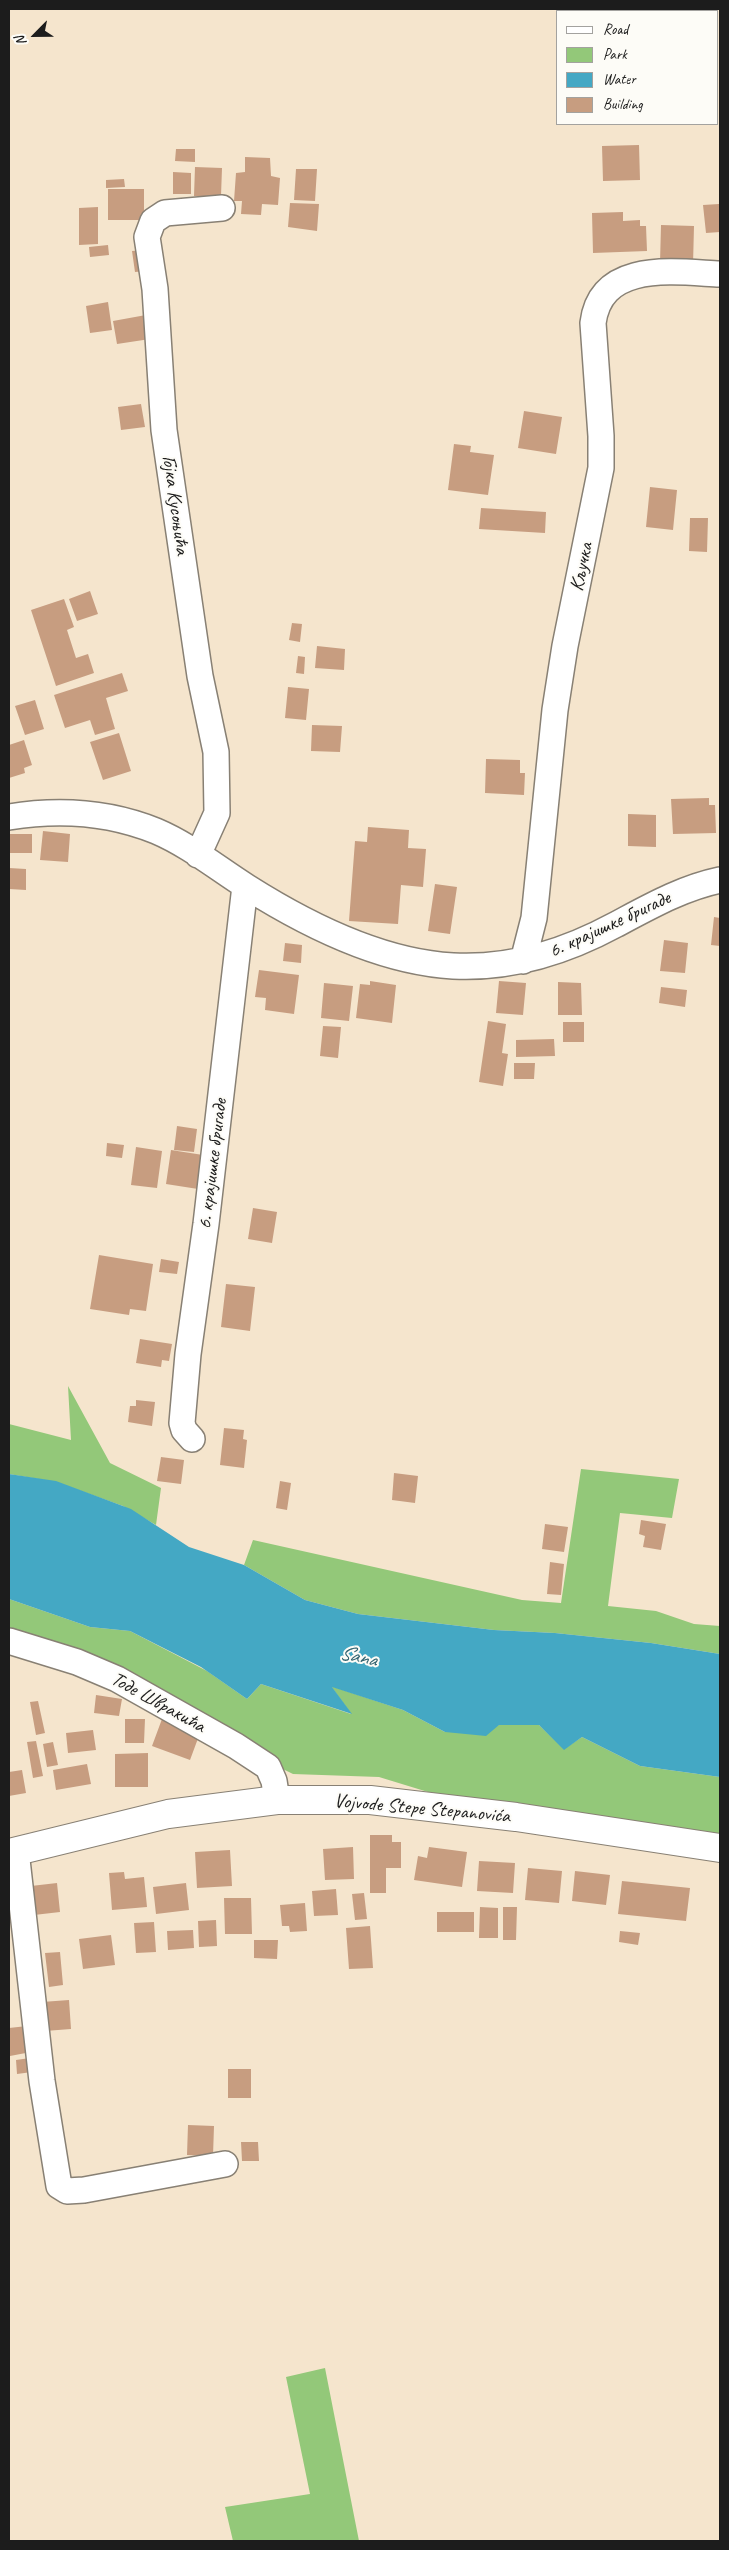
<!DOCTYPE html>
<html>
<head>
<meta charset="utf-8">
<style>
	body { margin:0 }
	#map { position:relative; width:729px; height:2550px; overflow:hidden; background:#f5e5cd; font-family:Caveat,sans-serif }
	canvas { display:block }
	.frame { position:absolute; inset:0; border:10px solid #1c1c1c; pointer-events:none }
	.legend { position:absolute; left:556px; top:10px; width:162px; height:115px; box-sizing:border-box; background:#fdfcf7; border:1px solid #a3a29f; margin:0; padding:6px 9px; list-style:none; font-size:15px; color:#1c1c1c }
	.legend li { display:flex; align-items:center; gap:10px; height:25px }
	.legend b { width:25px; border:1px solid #a3a29f }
	.north { position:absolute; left:10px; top:10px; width:50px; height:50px; -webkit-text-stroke:4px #fdfcf7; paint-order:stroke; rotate:247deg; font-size:14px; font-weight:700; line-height:20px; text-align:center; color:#1c1c1c }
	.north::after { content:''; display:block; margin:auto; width:18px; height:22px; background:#1c1c1c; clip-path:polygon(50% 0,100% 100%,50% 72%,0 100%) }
</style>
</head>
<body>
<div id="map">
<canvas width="729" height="2550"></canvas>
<div class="frame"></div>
<ul class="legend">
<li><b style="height:6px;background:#fff"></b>Road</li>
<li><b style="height:14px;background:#93c879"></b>Park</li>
<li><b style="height:14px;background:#44a8c4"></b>Water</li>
<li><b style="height:14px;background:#c79d80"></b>Building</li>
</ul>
<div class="north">N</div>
</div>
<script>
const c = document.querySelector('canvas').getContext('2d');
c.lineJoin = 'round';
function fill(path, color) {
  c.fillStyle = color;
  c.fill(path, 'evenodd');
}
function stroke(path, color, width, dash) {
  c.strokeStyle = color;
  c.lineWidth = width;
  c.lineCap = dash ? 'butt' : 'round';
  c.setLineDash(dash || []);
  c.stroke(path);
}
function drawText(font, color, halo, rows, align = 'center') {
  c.font = font + ' Caveat,sans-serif';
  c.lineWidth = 4;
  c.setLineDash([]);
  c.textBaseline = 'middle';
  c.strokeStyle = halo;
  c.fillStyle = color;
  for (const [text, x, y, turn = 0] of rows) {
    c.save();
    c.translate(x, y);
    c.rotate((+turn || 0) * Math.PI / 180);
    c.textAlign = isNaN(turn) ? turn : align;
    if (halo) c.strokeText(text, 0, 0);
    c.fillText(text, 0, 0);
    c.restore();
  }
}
fill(new Path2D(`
	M68,1386l42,77 51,25 -5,37 -33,-19 -67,-24 -47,-8v-50l62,16z
	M581,1469l98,10 -7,39 -52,-5 -12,93 48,5 38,13 26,2v28l-69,-11 -96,-10 -61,-3 -136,-16 -53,-14 -61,-35 9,-25 269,60 39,3z
	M9,1599l81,28 40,4 77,40 40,28 14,-15 90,30 -20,-28 72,24 42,22 54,-7h40l25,24 18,-12 58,29 80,11v59l-292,-44 -49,-15 -86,-3 -284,-139z
	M325,2368l34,173h-126l-8,-34 85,-13 -24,-117z`), '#93c879');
fill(new Path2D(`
	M9,1474l47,7 75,28 58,38 55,18 61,35 53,14 136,16 61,3 96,10 69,11v123l-80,-11 -58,-29 -18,13 -25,-25h-40l-13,11 -41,-4 -42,-22 -71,-23 20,27 -91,-30 -14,15 -46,-32 -71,-36 -40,-4 -81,-28z`), '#44a8c4');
fill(new Path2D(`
	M639,145l1,35 -37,1 -1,-35z
	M176,149h19v13l-20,-1z
	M245,157l25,1 1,18 9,2 -2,27 -16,-1 -1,11 -20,-1 1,-13h-8l2,-28 9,-1z
	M195,167l27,1 -1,28h-9v6h-10v-6h-8z
	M296,169h21l-2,32 -21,-1z
	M173,172l18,1v21h-18z
	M124,179l1,8 -19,1v-8z
	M108,189h36v31h-36z
	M290,203l29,1 -2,27 -29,-4z
	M719,204l1,28 -14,1 -3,-28z
	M98,207v37l-19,1v-37z
	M623,212v9l17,-1v6h6l1,25 -54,2 -1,-40z
	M661,225l33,1 -1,39 -33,-2z
	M108,245l1,10 -19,2 -1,-10z
	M144,250l2,21 -11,1 -3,-21z
	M108,302l4,28 -22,3 -4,-27z
	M146,315l4,24 -33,5 -4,-23z
	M141,404l4,23 -24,3 -3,-23z
	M524,411l38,6 -6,37 -38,-6z
	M454,444l17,2 -1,6 24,3 -6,40 -40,-5z
	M650,487l27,3 -4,40 -27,-3z
	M481,508l65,4 -1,21 -66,-4z
	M690,518h18l-1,34 -18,-1z
	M90,591l8,23 -21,7 -8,-22z
	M64,599l10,28 -7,3 9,28 12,-4 6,19 -38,13 -25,-76z
	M292,623l10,1 -2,18 -11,-2z
	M317,646l28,3 -1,21 -29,-2z
	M298,656l7,1 -1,17 -8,-1z
	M122,673l6,18 -22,7 9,31 -20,6 -5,-15 -25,8 -11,-33z
	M288,687l21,2 -3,31 -21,-2z
	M35,700l9,29 -19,6 -10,-29z
	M312,725l30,1 -2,26 -29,-1z
	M119,733l12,38 -28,9 -13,-38z
	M24,740l8,25 -8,3 1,5 -16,5v-33z
	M486,759l34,1v13h5l-1,22 -39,-2z
	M709,798v7h6l1,28 -43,1 -2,-35z
	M628,814l28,1v32l-28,-1z
	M368,827l41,3 -1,18 18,1 -3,38 -22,-2 -3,39 -49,-3 6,-80 12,1z
	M43,831l27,3 -2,28 -28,-2z
	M9,834h23v19h-23z
	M9,868l17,1v21l-17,-1z
	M435,884l22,3 -7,47 -22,-3z
	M714,917l6,1v28l-9,-1z
	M664,940l24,3 -3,30 -25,-2z
	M285,943l17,2 -1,18 -18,-2z
	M259,970l40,5 -5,39 -29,-4 1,-12 -11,-1z
	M370,981l26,4 -4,38 -36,-5 4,-34 10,1z
	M499,981l27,2 -3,32 -27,-2z
	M558,982l23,1 1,32h-24z
	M324,983l29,3 -4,35 -28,-3z
	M661,987l26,3 -2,17 -26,-4z
	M488,1021l18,3 -4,29 6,1 -5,32 -24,-4z
	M563,1022h21v20h-21z
	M323,1026l18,1 -3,31 -18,-2z
	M554,1039l1,17 -39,1v-17z
	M514,1063h21l-1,16h-20z
	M177,1126l20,3 -3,23 -20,-2z
	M107,1143l17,2 -2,13 -16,-2z
	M136,1147l26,4 -5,37 -26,-3z
	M171,1150l32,5 -5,34 -32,-5z
	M253,1208l24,4 -5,31 -24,-4z
	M99,1255l54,9 -7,47 -16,-2 -1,6 -39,-6z
	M161,1259l18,3 -2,12 -18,-2z
	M226,1284l29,3 -5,44 -29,-4z
	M140,1339l32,5 -3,17 -7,-1 -1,7 -25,-4z
	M136,1400l19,2 -3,24 -24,-4 2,-16h6z
	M224,1428l20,2 -1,9 4,1 -3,28 -24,-3z
	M161,1457l23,3 -3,24 -24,-3z
	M394,1473l24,3 -3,27 -23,-3z
	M280,1481l11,2 -4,27 -11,-2z
	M641,1520l25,4 -5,26 -18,-3 2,-11 -6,-2z
	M545,1524l23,3 -4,25 -22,-3z
	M550,1562l14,2 -3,31 -14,-1z
	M96,1695l26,4 -3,17 -25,-3z
	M38,1701l7,32 -9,2 -6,-33z
	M125,1719h20l-1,24h-19z
	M162,1719l38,14 -10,27 -38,-14z
	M93,1730l3,20 -28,3 -2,-20z
	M36,1741l7,35 -10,2 -6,-36z
	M53,1742l5,23 -11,2 -4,-23z
	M148,1753v34h-33v-33z
	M87,1764l4,20 -35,6 -3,-20z
	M22,1770l4,23 -17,3v-24z
	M370,1835h22v7h9v26h-15v25h-16z
	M353,1847l1,32 -29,1 -2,-31z
	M429,1847l38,5 -5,35 -48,-7 4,-24 9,2z
	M230,1850l2,36 -35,2 -2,-36z
	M479,1861l36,2 -2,30 -36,-2z
	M528,1868l34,3 -3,32 -34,-3z
	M575,1871l35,4 -4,30 -34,-4z
	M124,1872l1,7 19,-2 3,30 -35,3 -3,-37z
	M622,1881l68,7 -4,33 -68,-7z
	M57,1883l3,29 -26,3 -3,-29z
	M186,1883l3,27 -33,4 -3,-27z
	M336,1889l2,26 -24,1 -2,-25z
	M364,1893l3,26 -12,1 -3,-26z
	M224,1898h27l1,36h-27z
	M305,1903l2,28 -17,1 -1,-6h-7l-2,-21z
	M480,1907l18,1v30h-19z
	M503,1907h14l-1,33h-13z
	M437,1912h37v20h-37z
	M216,1920l1,26 -18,1 -1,-26z
	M154,1922l2,30 -20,1 -2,-30z
	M370,1926l3,42 -24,1 -3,-41z
	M193,1930l1,18 -26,2 -1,-19z
	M620,1931l20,2 -2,12 -19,-3z
	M111,1935l4,30 -32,4 -4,-30z
	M254,1940h24l-1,19 -23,-1z
	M60,1952l3,33 -14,2 -4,-34z
	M69,2000l2,29 -26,2 -3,-29z
	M27,2026l4,26 -21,4 -1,-28z
	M30,2058l2,14 -15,2 -1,-14z
	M228,2069h23v29h-23z
	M188,2125l26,1 -1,30 -26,-1z
	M241,2142h17l1,19h-17z`), '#c79d80');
const minor = new Path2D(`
	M9,817c49,-8 100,-5 147,14 33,14 61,37 91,56 60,38 134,75 206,79 57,3 112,-14 162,-41 34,-18 67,-37 105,-45
	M198,855l19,-42 -1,-61 -16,-76 -36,-246 -9,-141 -8,-52 6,-16 12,-8 57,-5
	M523,961l11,-43 21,-208 10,-64 36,-178v-32l-8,-113c8,-63 82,-51 127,-49
	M192,1439l-8,-9 -2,-7 6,-69 18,-130 39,-338
	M9,1641l68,21 40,17 119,67 32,21 6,14 3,19
	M16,1851l26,230 17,105 8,5 17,-1 141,-26`);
const major = new Path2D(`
	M9,1853l159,-39 109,-14h93l146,17 204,31`);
stroke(minor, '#888074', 28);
stroke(major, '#888074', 30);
stroke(minor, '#fff', 25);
stroke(major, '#fff', 28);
drawText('20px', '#1c1c1c', '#fdfcf7', [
	["Гојка Кусоњића",175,505,82],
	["Кључка",582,567,-78],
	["6. крајишке бригаде",610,925,-25],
	["6. крајишке бригаде",213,1164,-83],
	["Тоде Швракића",158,1703,29],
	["Vojvode Stepe Stepanovića",422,1809,5]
]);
drawText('italic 21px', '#306270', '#fdfcf7', [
	["Sana",358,1657,12]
]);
</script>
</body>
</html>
